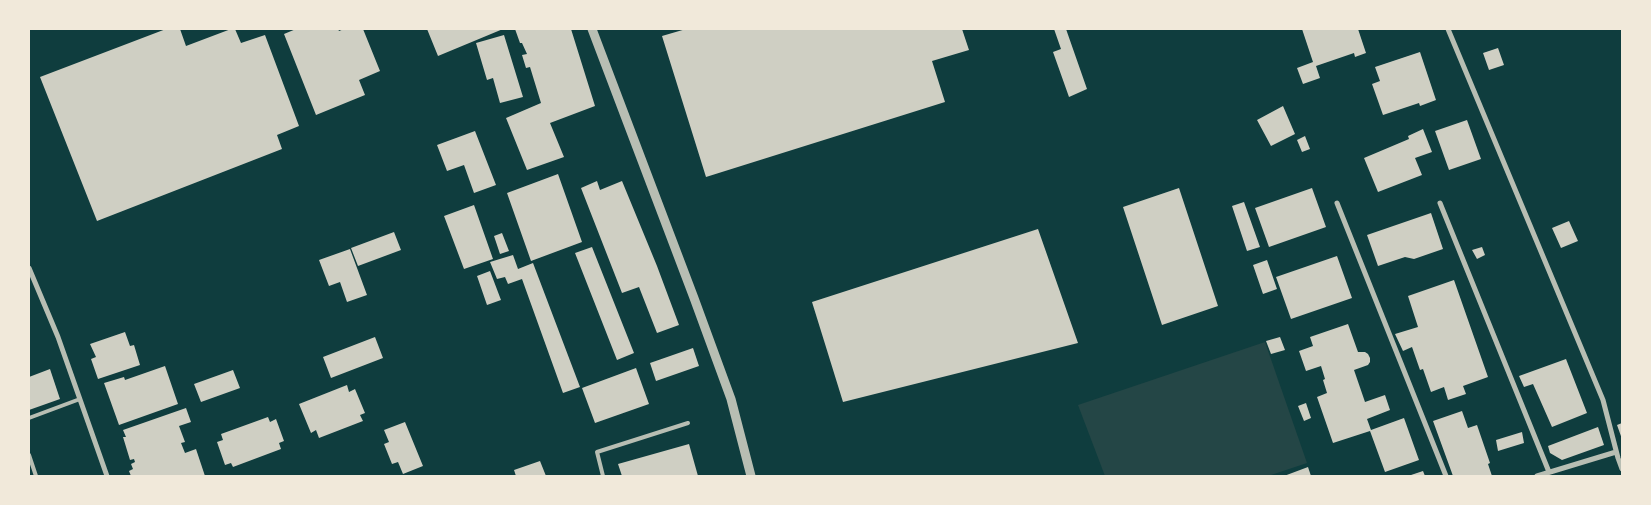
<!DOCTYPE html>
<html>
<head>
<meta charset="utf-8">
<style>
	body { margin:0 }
	#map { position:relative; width:1651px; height:505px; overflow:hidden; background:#0f3d3e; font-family:Commissioner,sans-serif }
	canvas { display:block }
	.frame { position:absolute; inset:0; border:30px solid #f1e9da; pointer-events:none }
</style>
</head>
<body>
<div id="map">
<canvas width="1651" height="505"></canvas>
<div class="frame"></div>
</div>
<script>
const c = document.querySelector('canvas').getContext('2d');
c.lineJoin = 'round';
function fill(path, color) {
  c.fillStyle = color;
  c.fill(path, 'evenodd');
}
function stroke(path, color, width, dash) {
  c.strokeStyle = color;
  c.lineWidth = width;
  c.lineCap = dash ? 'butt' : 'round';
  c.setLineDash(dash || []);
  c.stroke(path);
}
fill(new Path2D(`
	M1265,342l42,121 -39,13h-163l-27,-71z`), '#244646');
fill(new Path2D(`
	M166,29h14l6,17 45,-17h4l6,14 24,-8 34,91 -22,9 5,14 -185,72 -57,-144z
	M296,29h42l1,2 5,-2h19l17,42 -21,9 6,15 -49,20 -32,-81z
	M427,29h76l-65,27z
	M515,29h56l24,77 -45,17 14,34 -37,13 -21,-52 35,-15 -11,-36 -4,1 -4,-13 5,-1 -5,-11h-2z
	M686,29h276l7,21 -37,11 13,41 -239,75 -44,-141z
	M1054,29h12l21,60 -18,8 -16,-45 8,-3z
	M1302,29h56l8,24 -11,4 -1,-4 -38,13 4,12 -17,6 -6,-16 16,-6z
	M504,35l19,62 -23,6 -7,-25 -6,2 -11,-37z
	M1498,48l6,17 -15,5 -6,-17z
	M1420,52l16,48 -16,6 -1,-3 -36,12 -11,-31 8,-3 -5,-14z
	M1283,106l12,28 -24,12 -14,-26z
	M1467,120l14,39 -32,11 -14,-39z
	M1423,129l9,23 -17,6 7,17 -44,17 -14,-34 45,-19 -1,-3z
	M475,131l21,54 -22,8 -10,-28 -17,6 -10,-26z
	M1305,136l5,13 -8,3 -5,-12z
	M558,174l24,68 -51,19 -24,-68z
	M597,181l3,9 22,-9 35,85 22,59 -22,8 -18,-46 -17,6 -41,-105z
	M1179,188l39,118 -56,19 -39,-118z
	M1312,188l14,39 -57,20 -14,-39z
	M1244,202l16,45 -13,4 -15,-45z
	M474,205l19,54 -29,10 -20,-53z
	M1431,213l12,36 -29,10 -9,-2 -27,9 -11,-31z
	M1569,221l9,20 -17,7 -9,-20z
	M1038,229l40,114 -235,59 -31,-100z
	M394,232l7,18 -43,16 -7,-18z
	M502,233l7,18 -9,3 -6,-18z
	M592,247l42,106 -17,7 -42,-107z
	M1482,247l3,8 -8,4 -5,-9z
	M350,249l17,46 -20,7 -7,-20 -11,4 -10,-26z
	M513,255l5,14 15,-6 47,124 -17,6 -41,-114 -14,5 -3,-7 -8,2 -7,-17z
	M1337,256l15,42 -61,21 -15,-42z
	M1267,260l10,29 -14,5 -10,-29z
	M490,271l11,29 -14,5 -10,-29z
	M1454,280l34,97 -25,9 3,8 -18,6 -4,-13 -13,5 -8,-23 -3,1 -8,-23 -9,4 -8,-17 23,-7 -10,-31z
	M1348,324l10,28h7l3,2 2,4v4l-2,3 -14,5 11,32 20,-7 5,15 -23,9 4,11 33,-12 15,42 -34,12 -15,-41 -37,12 -16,-46 10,-4 -4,-13 2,-1 -4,-13 -15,5 -7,-20 14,-5 -3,-9z
	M125,332l5,14 4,-1 6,20 -42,14 -7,-20 5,-2 -6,-13z
	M375,337l8,21 -52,20 -8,-21z
	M1280,337l5,13 -14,4 -5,-13z
	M693,348l6,18 -43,15 -6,-18z
	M1566,359l21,54 -35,14 -19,-43 -9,3 -5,-11z
	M165,366l13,38 -59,21 -15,-42 20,-6 1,3z
	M636,368l13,36 -54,19 -13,-35z
	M50,369l10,30 -31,11v-33z
	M233,370l7,18 -39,14 -7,-18z
	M347,385l2,7 6,-3 10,24 -5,2 3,6 -44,17 -3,-8 -5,3 -12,-29z
	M1306,403l5,15 -7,3 -6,-15z
	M186,408l5,14 -12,4 6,16 -4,1 4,10 11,-4 9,27h-74l-2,-5 4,-2 -2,-5 4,-2 -1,-3 -4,1 -7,-23h3l-3,-7z
	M1462,411l6,17 9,-3 13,38 -2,1 4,12h-39l-20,-55z
	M268,417l2,5 6,-3 8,22 -5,2 2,6 -48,18 -2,-4 -6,2 -8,-23 6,-2 -2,-6z
	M405,422l18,44 -20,8 -5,-12 -6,2 -8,-20 5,-2 -5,-12z
	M1622,423v16l-5,-14z
	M1598,427l6,18 -42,15 -12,-7 -2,-7z
	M1522,432l2,11 -26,8 -2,-11z
	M689,444l9,32h-76l-4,-12z
	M540,461l6,15h-30l-2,-6z
	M1308,467l3,9h-27z
	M1423,471l2,5h-17z`), '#cfcfc3');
stroke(new Path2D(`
	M29,418l51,-19
	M29,455l7,21
	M603,476l-6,-24 91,-29`), '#b8beb3', 4);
stroke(new Path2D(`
	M1448,29l155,371 15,58 4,11
	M1337,203l109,273
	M1440,203l109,269
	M29,268l29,69 49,139
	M1537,476l79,-24`), '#b8beb3', 5);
stroke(new Path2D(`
	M592,29l102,269 37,101 20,77`), '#b8beb3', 9);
</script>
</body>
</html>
